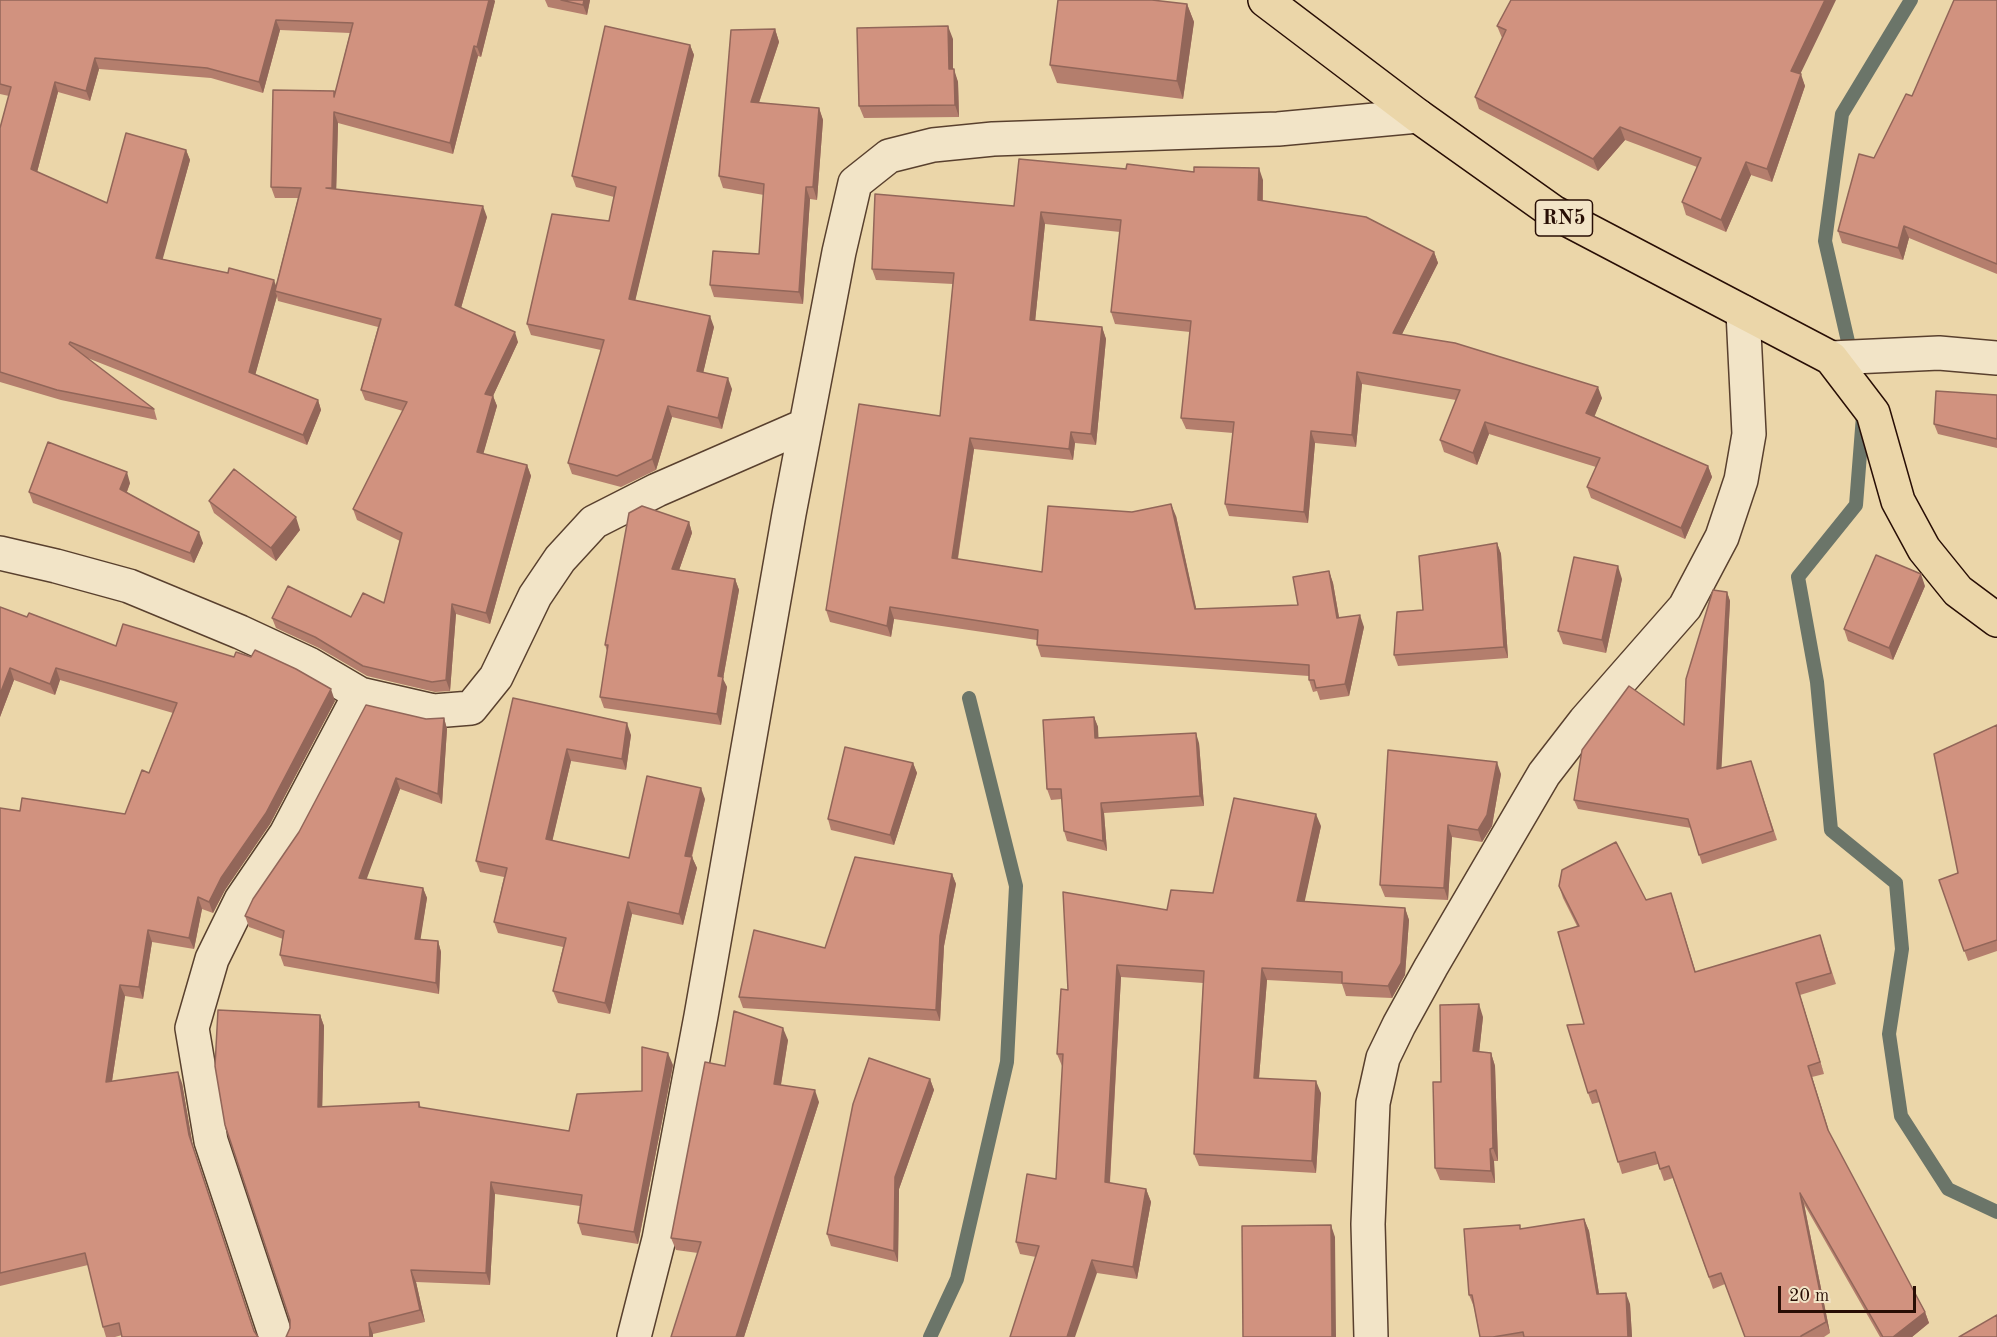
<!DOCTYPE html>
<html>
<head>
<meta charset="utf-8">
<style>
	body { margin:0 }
	#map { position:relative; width:1997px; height:1337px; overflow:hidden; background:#ebd6a9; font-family:"Old Standard TT",serif }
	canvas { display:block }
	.scale { position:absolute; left:1778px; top:1286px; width:138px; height:27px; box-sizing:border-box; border:3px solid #280e05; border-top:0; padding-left:8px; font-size:18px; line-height:21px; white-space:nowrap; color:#280e05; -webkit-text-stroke:4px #f2e4c7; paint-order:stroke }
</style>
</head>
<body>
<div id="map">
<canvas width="1997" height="1337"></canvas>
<div class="scale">20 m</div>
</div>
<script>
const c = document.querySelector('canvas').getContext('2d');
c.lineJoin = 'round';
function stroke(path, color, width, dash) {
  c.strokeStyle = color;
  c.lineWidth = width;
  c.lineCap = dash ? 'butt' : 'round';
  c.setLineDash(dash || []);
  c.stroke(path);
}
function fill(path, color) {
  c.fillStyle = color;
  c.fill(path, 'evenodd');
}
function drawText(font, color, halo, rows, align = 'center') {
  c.font = font + ' "Old Standard TT",serif';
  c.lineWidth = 4.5;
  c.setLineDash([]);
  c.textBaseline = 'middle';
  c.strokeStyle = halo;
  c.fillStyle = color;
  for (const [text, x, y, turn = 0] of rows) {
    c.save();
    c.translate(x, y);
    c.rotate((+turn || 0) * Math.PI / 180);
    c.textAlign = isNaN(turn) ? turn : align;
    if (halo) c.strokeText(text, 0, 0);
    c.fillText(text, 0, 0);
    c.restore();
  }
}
stroke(new Path2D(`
	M1852,359l-27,-118 17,-127 69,-114
	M1863,416l-7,89 -58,72 19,105 14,148 65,53 6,66 -13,85 12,82 47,73 49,23
	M930,1337l27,-58 50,-217 9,-176 -47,-188`), '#6b7569', 14);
const street = new Path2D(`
	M1831,358l108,-5 58,5
	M0,553l56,13 73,20 111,46 69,32 51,30 74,17 37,-3 25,-31 39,-81 25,-37 34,-37 63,-32 149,-65
	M276,1337l-65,-196 -19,-113 20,-69 29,-59 45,-66 74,-140
	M634,1337l25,-98 42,-223 88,-502 50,-262 16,-69 34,-27 44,-11 60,-6 285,-10 140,-13
	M1371,1337l-3,-113 5,-121 10,-45 16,-33 32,-58 113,-193 41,-53 100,-114 37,-70 19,-57 8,-46 -6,-122`);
const highway = new Path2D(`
	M1265,0l153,116 135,96 278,146 42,55 25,88 26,48 34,42 39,29`);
stroke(street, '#59402e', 36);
stroke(highway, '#280e05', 36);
stroke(street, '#f2e4c7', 33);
stroke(highway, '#ebd6a9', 33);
fill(new Path2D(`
	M0,0h494l1,1 -14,56 -3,-1 -25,98 -115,-31 -2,66 151,28 -26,91 57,34 -25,54 4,10 -14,48 44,11 4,11 -41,148 -34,-10 -6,77 -15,1 -68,-16 -48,-28 -43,-20 -4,-10 79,-1 33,-14 16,-62 -43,-21 -4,-11 50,-98 -38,-11 -4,-10 17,-63 -100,-26 -1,-5 -22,79 63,25 3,10 -14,35 -222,-88 69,52 3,11 -96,-20 -61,-18v-254l9,-32 -9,-2zM280,30l70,3 -15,60 -64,94 4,11h23l-22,87 -114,-26 28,-99 -4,-10 -79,53 -70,-31 21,-80 32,9 9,-32 112,9 52,15z
	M545,0h45l-3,15 -39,-8z
	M1997,0v274l-88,-36 -6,22 -61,-17 -4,-12 36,-73 38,-62z
	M1187,4l7,18 -11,77 -126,-16 -7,-18z
	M1497,26l303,48 5,12 -33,96 -21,-7 -25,57 -40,-17 -4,-13 15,-35 -72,-27 -27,31 -119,-62 -4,-12 27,-59z
	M775,29l4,13 -20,61 60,5 4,12 -6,80 -7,-1 -7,105 -89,-7 -4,-12 49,-31 5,-59 -41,-7 -4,-12z
	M953,39v30l5,13 1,35 -95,1 -5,-12z
	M690,45l4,10 -59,245 79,27 -11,46 29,16 -10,40 -50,-12 -16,53 -35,17 -49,-13 -4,-11 33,-113 -70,-15 -4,-11 82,-103 5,-24 -38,-10 -4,-11z
	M1126,169l137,11v21l171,51 4,11 -36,71 200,64 -8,18 114,50 4,11 -27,62 -94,-41 -4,-11 9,-20 -107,-33 -12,31 -33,-13 -4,-12 16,-40 -94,-16 -6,63 -41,-4 -7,80 -79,-7 -4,-12 8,-71 -47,-4 -5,-11 9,-86 -75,-8 -4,-12 9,-80 -75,-8 -10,97 67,6 4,12 -10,106 -21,-2 -2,17 -99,-11 -16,110 84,13 134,-56 20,93 102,-4 31,-34 4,12 6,34 25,10 -15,69 -29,4 -3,-9 -4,1 -4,-12v-4l-268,-19 -4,-12v-5l-143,-21 -3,18 -61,-15 -4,-12 114,-194 13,-132 -77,-4 -4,-11 142,-63z
	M1997,395v53l-59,-14 -4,-10z
	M130,483l-3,9 76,51 -9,20 -161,-60 -4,-11z
	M209,501l91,29 -24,31 -62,-48z
	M689,522l3,11 -13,37 56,9 4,11 -16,89 4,8 -6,38 -117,-17 -4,-11 7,-46 -2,-6z
	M1497,543l4,11 7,104 -110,8 -4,-11z
	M1622,579l-16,74 -43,-9 -5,-13z
	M1925,586l-32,74 -45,-19 -4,-12z
	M1727,592l3,9 -9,167 33,2 23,70 -75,24 -11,-36 -113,-19 -4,-9 110,-75z
	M0,607l27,10 89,29 219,55 -65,123 -45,66 -12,23 -11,-4 -8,40 -42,-7 -9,57 -18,-3 -13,85 70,2 11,64 -71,188 -7,2h-9l-3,-10 -15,-62 -88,21v-478l20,3 105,3 24,-41 24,-60 -113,-33 -5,15 -41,-15 -14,37z
	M513,698l118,37 -5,35 -55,-9 -19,80 77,17 76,-59 -13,58 5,11 -14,57 -51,-11 -22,100 -52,-11 -5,-12 10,-44 -65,-14 -4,-11 10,-45 -24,-5 -4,-11z
	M1094,717l4,10v11l101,5 5,63 -100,7 3,38 -40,-10 -3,-10 -2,-32 -11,1 -4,-11z
	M444,718l3,11 -5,75 -42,-15 -34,90 57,9 4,10 -7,41 18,2 3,11 -2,42 -155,-28 -4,-11 3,-16 -34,-12 -4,-11 181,-197z
	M1997,725v226l-29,10 -29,-81 19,-7z
	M913,763l4,10 -23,72 -63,-15 -3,-11z
	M1501,774l-9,52 -10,16 -30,-5 -4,63 -63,-3 -5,-12z
	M1321,826l-17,76 101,6 4,12 -4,55 -13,23 -46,-2 -4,-12 -75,-4 -8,98 62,15 -5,80 -117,-7 -5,-12 9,-171 -82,-6 -11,206 36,6 5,13 -14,77 -40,-6 -61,-16 -16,-3 -4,-12 40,-63 7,-113h-1l-5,-12 11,-64 99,-80 46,-17z
	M952,874l4,10 -12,62 -4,75 -197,-13 -4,-11z
	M1559,886l116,19 20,67 125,-37 16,49 -36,11 24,79 -12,3 17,56 96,179 4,11 -17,14h-32l-76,-133 26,129 -6,4h-79l-20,-53 -12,5 -40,-111 -9,3 -6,-17 -36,10 -22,-72 -8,2 -4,-11 -4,-69 -7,-98 -14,-28z
	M320,1015l4,11 -2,81 97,-5 2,6 148,23 73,-40 31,-26 -35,179 -56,-9 -4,-12 2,-17 -85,-12 -5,91 -74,-3 9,40 -52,12v3h-87l4,-9z
	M1483,1017l-4,35 12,1 4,13 3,95h-4l1,22 -55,-3 -5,-12 6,-86z
	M788,1040l-7,45 38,17 -75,235h-73l27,-84 -22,-3 -5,-12 54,-172z
	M930,1079l4,11 -35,99 -1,73 -67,-16 -4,-12z
	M1584,1219l5,12 10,63 31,10 2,33h-152l-6,-30 -5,-12 52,-66z`), '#b47e6d');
fill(new Path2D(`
	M489,0h5l1,1 -14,56 -4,-10z
	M584,0h6l-3,15 -4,-10z
	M1825,0h11l-40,83 -5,-12z
	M1187,4l7,18 -11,77 -6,-18z
	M276,20l4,10 -17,63 -4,-11z
	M948,26l5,13v43l-4,-13z
	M775,29l4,13 -24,72 -4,-12z
	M690,45l4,10 -61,255 -4,-11z
	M474,46l4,10 -25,98 -3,-11z
	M95,58l4,11 -9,32 -4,-10z
	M954,69l4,13 1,35 -4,-12z
	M1801,74l4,12 -33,96 -5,-13z
	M55,82l3,10 -23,88 -4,-11z
	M819,108l4,12 -6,80 -4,-13z
	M334,112l4,11 -2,76 -4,-11z
	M1620,127l5,13 -27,31 -5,-12z
	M186,150l4,10 -30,109 -4,-11z
	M1746,162l5,13 -25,57 -5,-12z
	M1259,168l4,12 -1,32 -4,-12z
	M806,187l4,12 -7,105 -4,-12z
	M483,206l4,11 -28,98 -4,-10z
	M1041,212l4,12 -11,108 -4,-12z
	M1904,226l5,12 -6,22 -5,-12z
	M1434,252l4,11 -41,81 -4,-11z
	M274,280l4,11h-3l2,5 -24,87 -4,-11z
	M710,316l4,11 -13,55 -4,-11z
	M1102,327l4,12 -10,106 -5,-11z
	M515,332l3,10 -25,54 4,10 -16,56 -4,-10 8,-58z
	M1357,372l5,12 -6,63 -4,-12z
	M728,378l4,11 -10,40 -4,-11z
	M1598,387l4,11 -11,27 -5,-12z
	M318,400l3,10 -14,35 -4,-10z
	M668,406l4,11 -16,53 -4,-11z
	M1485,422l4,12 -12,31 -4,-12z
	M1311,431l4,12 -7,80 -4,-11z
	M1071,432l4,11 -2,17 -4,-11z
	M970,438l4,11 -18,120 -4,-11z
	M527,465l4,11 -41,148 -4,-11z
	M1708,466l4,11 -27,62 -4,-11z
	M127,472l3,11 -6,16 -4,-10z
	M1171,504l5,12 23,105 -4,-12z
	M296,517l4,13 -24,31 -5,-13z
	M689,522l3,11 -16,46 -4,-10z
	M199,532l4,11 -9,20 -4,-10z
	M1497,543l4,11 7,104 -4,-11z
	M1618,566l4,13 -16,74 -4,-13z
	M1329,571l4,12 8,46 -4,-11z
	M1921,574l4,12 -32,74 -4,-12z
	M735,579l4,11 -16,89 4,8 -6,38 -4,-11 1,-38z
	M1727,592l3,9 -9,177 -4,-9z
	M452,604l4,10 -6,77 -4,-11z
	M890,607l4,12 -3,18 -4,-11z
	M1360,615l4,12 -15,69 -4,-12z
	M10,668l4,12 -14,37v-23z
	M56,668l4,12 -5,15 -5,-11z
	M331,689l4,12 -65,123 -45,66 -12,23 -4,-11 12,-24z
	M1094,717l4,10 1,21 -4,-10z
	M444,718l3,11 -5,75 -4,-10z
	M627,723l4,12 -5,35 -4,-11z
	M1196,733l3,10 5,63 -4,-10z
	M567,749l4,12 -21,90 -4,-12z
	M1497,762l4,12 -9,52 -10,16 -4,-12z
	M913,763l4,10 -23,72 -4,-10z
	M396,778l4,11 -37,100 -4,-11z
	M701,788l4,11 -16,68 -4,-11z
	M1101,803l3,10 3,38 -4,-10z
	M1316,814l5,12 -19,88 -5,-13z
	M1448,825l4,12 -4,63 -4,-12z
	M692,857l5,11 -14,57 -4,-11z
	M952,874l4,10 -12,62 -4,75 -4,-11 4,-74z
	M423,888l4,10 -8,51 -4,-10z
	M1671,893l4,12 24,78 -4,-11z
	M198,897l4,12 -8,40 -5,-11z
	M628,902l4,12 -22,100 -5,-11z
	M1405,908l4,12 -4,55 -13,23 -4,-12z
	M148,930l4,12 -9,57 -4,-12z
	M438,941l3,11 -2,42 -3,-11z
	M1117,965l4,12 -12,218 -4,-13z
	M1262,968l5,12 -9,110 -4,-12z
	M1796,983l4,12 24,79 -4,-12z
	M120,985l5,11 -15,98 -4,-12z
	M1479,1004l4,13 -5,46 -5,-12z
	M320,1015l4,11 -2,93 -4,-12z
	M783,1028l5,12 -9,56 -5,-12z
	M668,1053l5,12 -35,179 -4,-12z
	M1491,1053l4,13 3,95 -5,-13z
	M1808,1066l4,11 20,64 -4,-11z
	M178,1072l4,11 11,64 -4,-12z
	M930,1079l4,11 -35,99 -1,73 -4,-11 1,-74z
	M1316,1081l5,12 -5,80 -4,-12z
	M815,1090l4,12 -75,235h-8z
	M1490,1149l4,12 1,22 -4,-12z
	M491,1182l4,12 -5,91 -4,-12z
	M1146,1189l5,13 -14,77 -4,-12z
	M1800,1193l4,11 26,129 -4,-11z
	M1584,1219l5,12 12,75 -4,-12z
	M1331,1225l4,12 1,100h-4z
	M1092,1260l5,13 -22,64h-8z
	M411,1270l5,12 9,40 -5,-12z
	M1626,1293l4,11 2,33h-4z
	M1925,1312l4,11 -17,14h-19z
	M369,1323l4,11v3h-3z`), '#926659');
const building = new Path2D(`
	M0,0h489l-12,47 -3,-1 -24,97 -116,-31 -2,76h-6l157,18 -28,99 60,27 -30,62 8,2 -16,56 50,13 -41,148 -34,-9 -6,76 -14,2 -69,-16 -48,-29 -43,-19 16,-32 63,31 12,-24 21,10 18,-70 -49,-24 54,-107 -46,-12 20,-71 -106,-28 26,-103 -30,-1 2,-97 61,1v6l19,-74 -77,-3 -17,62 -52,-14 -112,-10 -9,33 -31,-9 -24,87 76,34 19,-70 60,17 -30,108 72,15 1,-5 45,12 -25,92 69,28 -15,35 -233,-93 -1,2 85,65 -97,-19 -57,-18v-244l11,-41 -11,-3z
	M561,0h23l-1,5z
	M1058,0h94l35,4 -10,77 -127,-16z
	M1511,0h314l-34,71 10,3 -34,95 -21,-7 -25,58 -39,-18 19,-44 -81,-31 -27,32 -118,-62 31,-67 -9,-4z
	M1954,0h43v264l-93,-38 -6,22 -60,-17 21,-77 15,4 32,-64 6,2z
	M605,26l85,19 -61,254 81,17 -13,55 31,7 -10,40 -50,-12 -16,53 -35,17 -49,-13 36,-123 -77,-16 25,-110 57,7 7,-34 -44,-11z
	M948,26l1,43h5l1,36 -96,1 -2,-78z
	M775,29l-24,73 68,6 -6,79h-7l-7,105 -89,-7 3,-34 46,3 5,-70 -45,-8 12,-146z
	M1019,159l107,10 1,-5 67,8v-5l65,1 -1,32 108,17 68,35 -41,81 62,10 143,44 -12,26 122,53 -27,62 -94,-41 13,-29 -115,-36 -12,31 -33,-13 20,-50 -103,-18 -5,63 -41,-4 -7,81 -79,-8 9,-82 -53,-4 10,-97 -80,-9 10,-92 -80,-8 -11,108 72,7 -11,107 -20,-2 -2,17 -99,-11 -18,120 90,14 6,-66 84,6 39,-8 24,105 103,-4 -5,-28 36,-6 8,47 23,-3 -15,69 -29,4 -2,-8h-5v-15l-272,-20 1,-15 -148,-23 -3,19 -61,-16 33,-206 81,12 14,-143 -82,-4 3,-75 139,12z
	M1936,391l61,4v44l-63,-15z
	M48,442l79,30 -7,17 79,43 -9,21 -161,-61z
	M234,469l62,48 -25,31 -62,-47z
	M642,506l47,16 -17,47 63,10 -17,97 5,1 -6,37 -117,-17 8,-52h-3l24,-132z
	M1497,543l7,104 -110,8 3,-43 26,-2 -4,-54z
	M1876,555l45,19 -32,74 -45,-19z
	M1574,557l44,9 -16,74 -44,-9z
	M1713,590l14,2 -10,177 34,-8 22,70 -74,24 -11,-36 -114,-19 8,-50 47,-64 55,39 2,-46z
	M0,607l27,10 2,-4 87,33 7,-22 111,33 2,-5 15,5 4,-7 41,19 35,20 -65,124 -45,65 -12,24 -11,-5 -9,41 -41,-8 -9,57 -19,-2 -14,97 72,-10 11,63 65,196 4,6h-136l-3,-14 -16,4 -18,-74 -85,20v-465l20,3 2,-13 103,16 17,-44 7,3 28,-70 -121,-35 -6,16 -40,-16 -10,26z
	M513,698l114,25 -5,36 -55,-10 -21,90 83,19 18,-82 54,12 -16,68 7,1 -13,57 -51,-12 -23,101 -52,-12 13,-53 -72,-16 13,-54 -31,-7z
	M366,705l60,14 18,-1 -6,76 -42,-16 -37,100 64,10 -8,51 23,2 -2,42 -156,-28 4,-24 -39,-15 8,-17 46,-67z
	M1094,717l1,21 101,-5 4,63 -99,7 2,38 -39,-10 -3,-42h-14l-4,-69z
	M1997,725v215l-33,11 -25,-71 19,-7 -24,-119z
	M845,747l68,16 -23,72 -62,-16z
	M1388,750l109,12 -10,53 -9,15 -30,-5 -4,63 -64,-3z
	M1234,798l82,16 -19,87 108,7 -4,55 -13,23 -46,-3v-11l-80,-4 -8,110 62,3 -4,80 -118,-7 10,-183 -87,-6 -12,217 41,7 -13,78 -41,-7 -25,77h-57l29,-91 -23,-4 11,-68 29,5 7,-125h-6l4,-65 7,1 -5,-98 104,18 4,-20 42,3z
	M1616,842l30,58 25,-7 24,79 125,-37 11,38 -35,10 24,79 -12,4 20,64 97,182 -32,25h-10l-83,-144 26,129 -25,14v1h-56l-24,-64 -12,4 -40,-111 -9,3 -5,-17 -37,10 -22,-72 -8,3 -21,-68 17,-1 -26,-92 21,-6 -20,-40 3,-16z
	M855,857l97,17 -12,62 -4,74 -197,-13 15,-67 71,18z
	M1479,1004l-6,47 18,2 2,95 -3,1 1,22 -56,-3 -2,-86h8l-1,-77z
	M218,1010l102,5 -2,92 101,-5v5l150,24 8,-37 65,-3v-44l26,6 -34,179 -56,-9 4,-28 -91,-13 -5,91 -75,-3 9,40 -51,13 1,14h-84l4,-9v-8l-65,-195 -10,-59z
	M734,1011l49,17 -9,56 41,6 -79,247h-65l30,-95 -30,-4 34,-176 20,4z
	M869,1058l61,21 -35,98 -1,74 -67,-17 26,-130z
	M1584,1219l13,75 29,-1 2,44h-104l-1,-5 -30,5h-13l-8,-42h-3l-5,-66 56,-4v4z
	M1331,1225l1,112h-89l-1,-111z
	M1997,1315v22h-38z`);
fill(building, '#d1927f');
stroke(building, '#926659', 1.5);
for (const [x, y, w] of [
	[1564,218,57]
]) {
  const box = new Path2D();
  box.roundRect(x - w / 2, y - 18, w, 36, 4.5);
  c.fillStyle = '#f2e4c7';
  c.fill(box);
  stroke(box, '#280e05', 1.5);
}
drawText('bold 21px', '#280e05', null, [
	["RN5",1564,218]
]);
</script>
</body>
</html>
